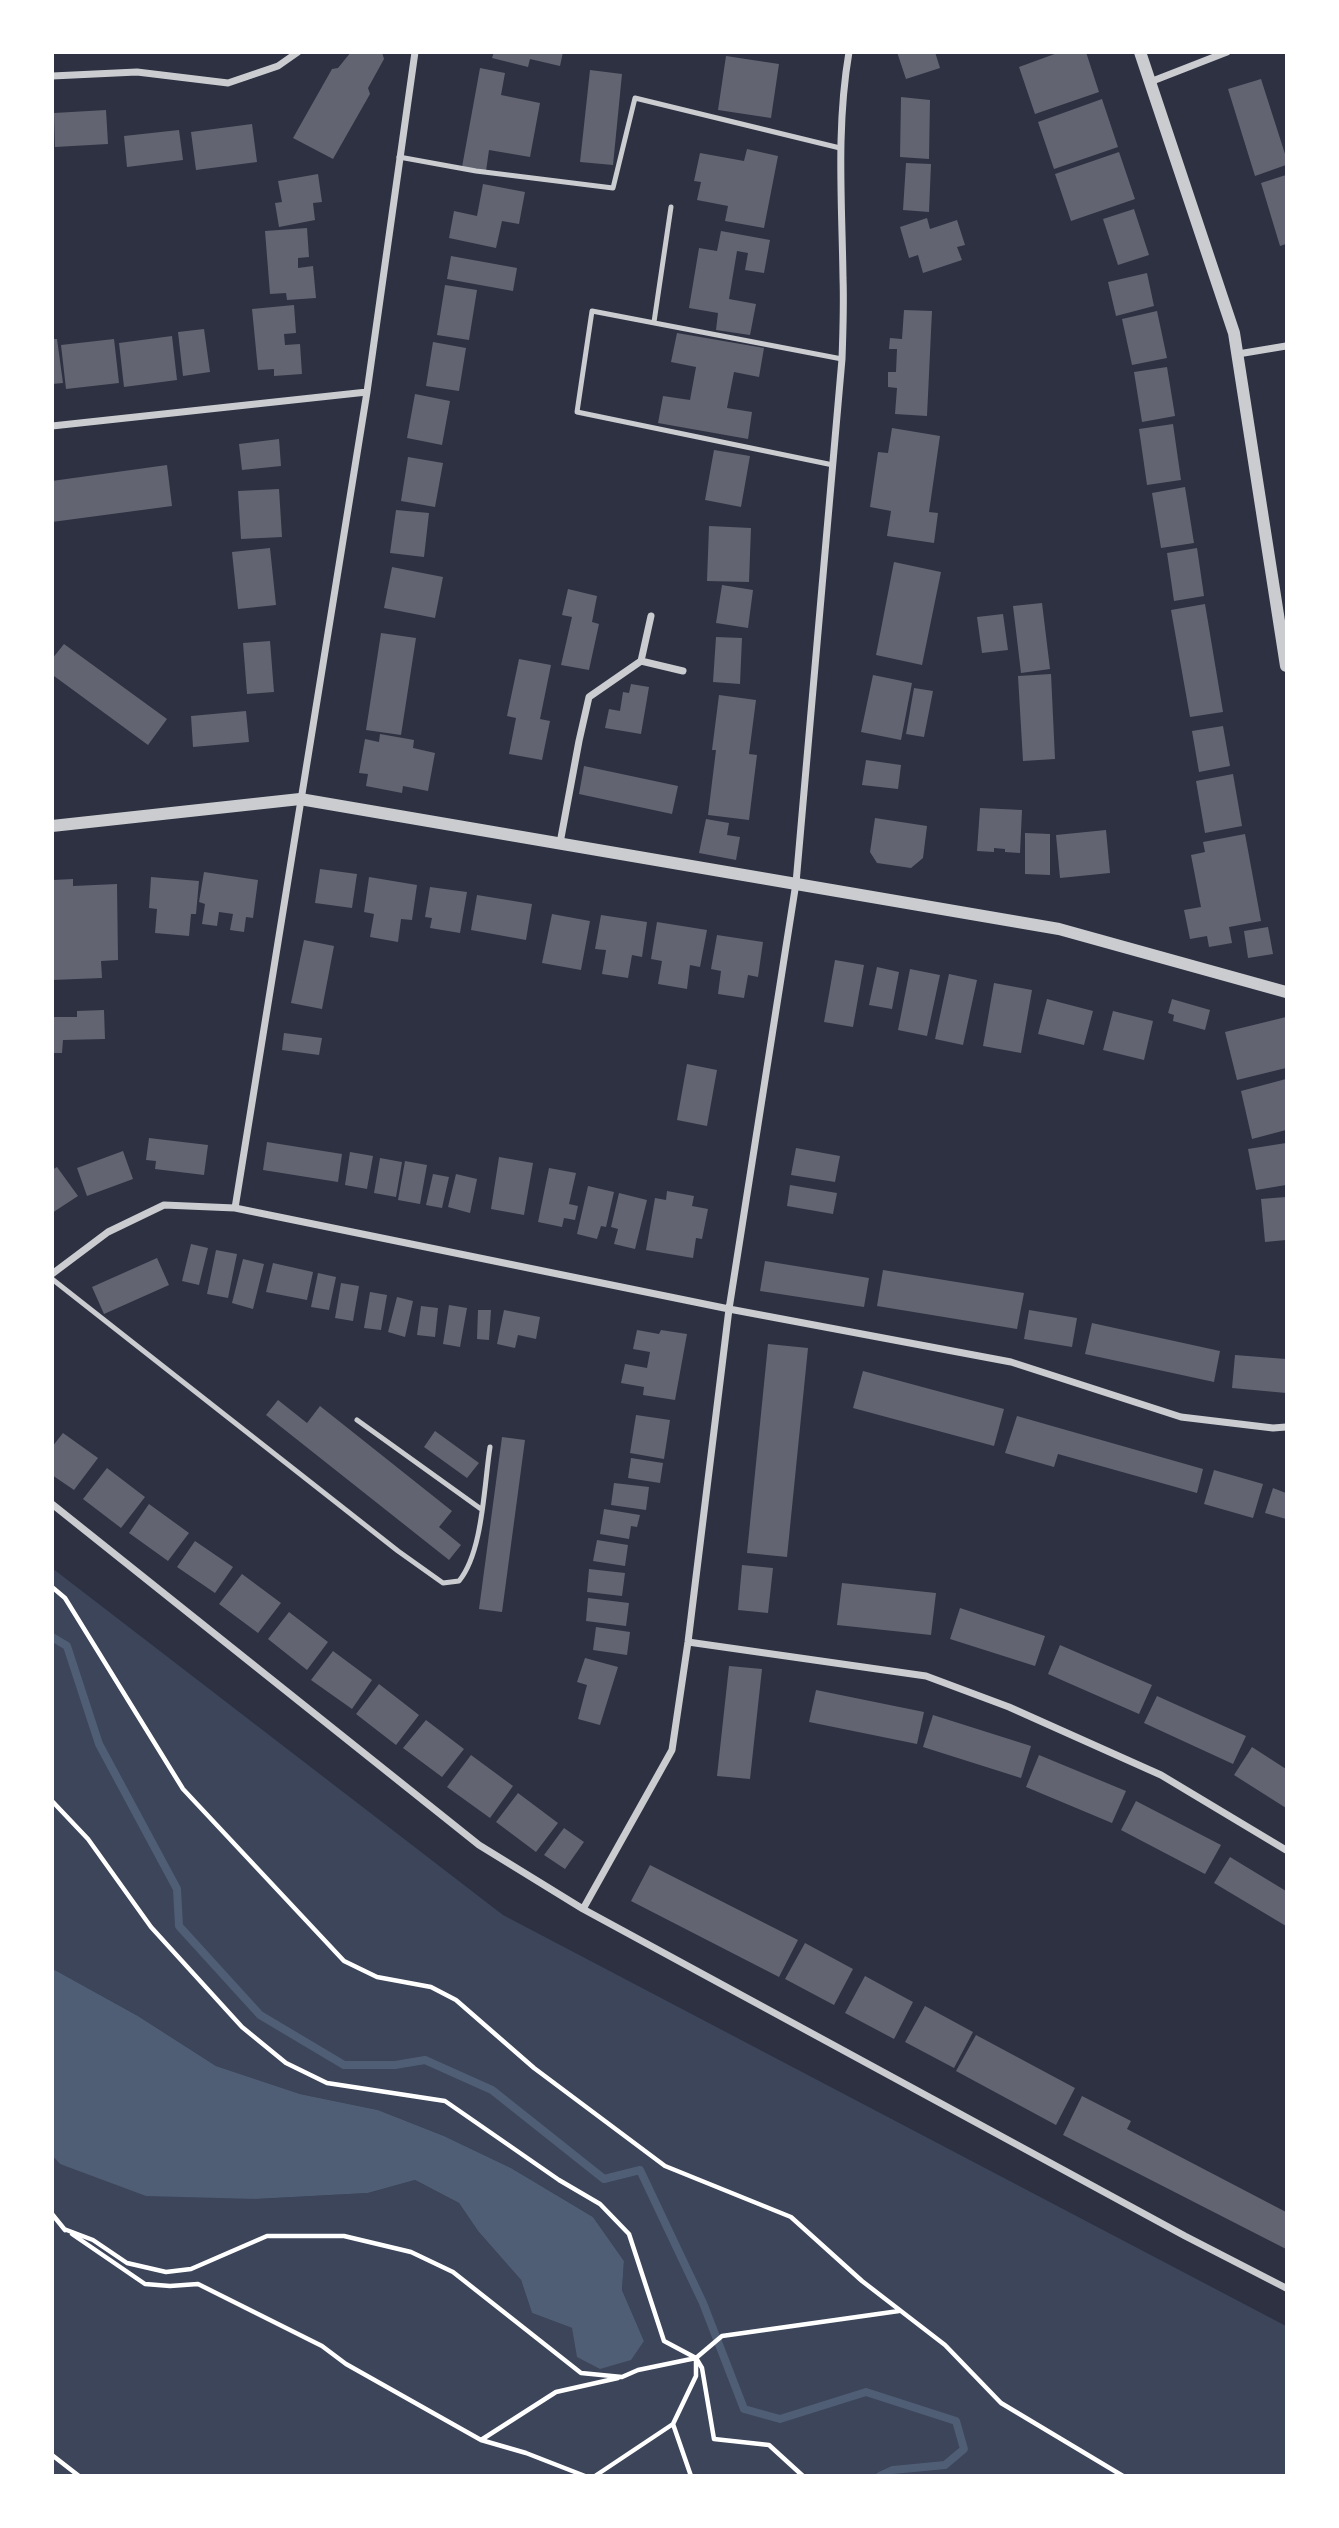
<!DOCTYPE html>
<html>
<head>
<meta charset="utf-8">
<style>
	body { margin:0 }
	#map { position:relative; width:1339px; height:2528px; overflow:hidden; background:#2d3142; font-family:Cabin,sans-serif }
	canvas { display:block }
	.frame { position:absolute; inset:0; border:54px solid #fff; pointer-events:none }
</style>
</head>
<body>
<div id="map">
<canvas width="1339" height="2528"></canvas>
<div class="frame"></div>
</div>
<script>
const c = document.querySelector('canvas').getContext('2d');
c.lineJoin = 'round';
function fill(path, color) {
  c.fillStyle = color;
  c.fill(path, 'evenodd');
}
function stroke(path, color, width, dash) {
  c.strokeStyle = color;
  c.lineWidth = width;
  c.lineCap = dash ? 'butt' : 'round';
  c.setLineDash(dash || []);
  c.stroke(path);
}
fill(new Path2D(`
	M52,1568l451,347 783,411v149h-1233v-320l7,9 196,35 112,-6 47,-13 44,23 19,28 43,49 11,33 40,15 72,13 -22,-51 2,-29 -31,-44 -82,-49 -67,-32 -66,-26 -78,-16 -84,-28 -78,-50 -85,-47z`), '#3c4559');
fill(new Path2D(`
	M53,1969l85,47 78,50 84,28 78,16 66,26 67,32 82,49 31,44 -2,29 22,51 -13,19 -31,9 -23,-12 -5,-29 -40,-15 -11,-33 -43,-49 -19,-28 -44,-23 -47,13 -112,6 -110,-3 -86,-32 -8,-9z`), '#4f5d75');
stroke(new Path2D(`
	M52,1637l15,9 32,98 78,145 2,37 81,89 84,50h51l30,-5 67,30 112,89 36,-9 63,133 41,106 36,10 86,-27 90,29 8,28 -19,16 -52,5 -13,6`), '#4f5d75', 8);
fill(new Path2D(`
	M351,52h31l2,7 -16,29 2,6 -37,65 -40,-21 39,-69 6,-1z
	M494,52h69l-3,14 -30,-7 -2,8 -36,-9z
	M897,52h38l5,16 -34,11z
	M1060,52h26l13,40 -64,22 -16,-47z
	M726,56l53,8 -8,54 -53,-8z
	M480,68l25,5 -4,22 39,8 -10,54 -41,-7 -3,21 -24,-4z
	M590,70l32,4 -9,91 -33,-3z
	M1261,79l25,78v8l-31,11 -27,-87z
	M901,97l29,3 -1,59 -29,-2z
	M1102,99l16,48 -64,22 -16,-47z
	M106,110l2,34 -53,3 -1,-34z
	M252,124l5,38 -61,8 -5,-38z
	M179,130l4,30 -56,7 -3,-31z
	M747,149l31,7 -14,72 -39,-7 3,-15 -31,-6 4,-18 -7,-1 6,-28 44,8z
	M1119,152l16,47 -64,22 -16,-47z
	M906,163l25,1 -2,48 -26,-2z
	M318,174l4,28 -9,1 2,17 -36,7 -4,-24 7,-1 -4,-21z
	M1286,175v69l-6,2 -19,-63z
	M483,184l42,8 -6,32 -17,-3 -6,27 -47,-10 5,-27 23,5z
	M1134,209l15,46 -31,10 -15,-46z
	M927,218l3,11 27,-9 8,25 -8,2 5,13 -39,13 -5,-18 -9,3 -9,-31z
	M307,228l2,29 -11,1v10l15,-2 3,32 -29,2 -1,-7 -16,1 -5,-63z
	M721,231l49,9 -6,33 -19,-3 3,-17 -11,-2 -8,48 27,5 -6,31 -34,-5 2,-17 -29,-5 10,-60 18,3z
	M451,256l66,12 -4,23 -66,-12z
	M1147,273l7,33 -38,10 -8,-34z
	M445,285l32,5 -8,50 -32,-5z
	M294,305l2,28 -12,1 1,11 15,-1 2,30 -28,2v-7l-16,1 -6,-61z
	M904,310l28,1 -5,105 -32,-2 2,-26 -9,-1v-15h8l1,-23h-8l1,-11 12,1z
	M1157,311l10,47 -35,7 -10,-46z
	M204,329l6,43 -27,4 -5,-44z
	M677,333l87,15 -5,29 -25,-5 -7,36 25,4 -4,27 -90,-16 5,-27 27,4 6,-33 -25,-5z
	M172,336l5,44 -53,7 -5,-44z
	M52,339h5l6,44 -11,1z
	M114,339l5,44 -53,6 -5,-44z
	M433,342l33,6 -7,43 -33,-5z
	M1167,367l8,49 -33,6 -8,-50z
	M415,394l35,7 -8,44 -35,-7z
	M1173,424l8,56 -34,5 -8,-56z
	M892,428l48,8 -11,76 9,1 -4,30 -47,-7 4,-25 -21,-4 8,-55 10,1z
	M279,439l2,27 -39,4 -3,-26z
	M714,450l36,6 -9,51 -36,-7z
	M408,457l35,6 -8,44 -34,-6z
	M167,465l5,41 -120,16v-41z
	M1185,487l9,56 -33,5 -9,-55z
	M279,489l3,48 -41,2 -3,-48z
	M396,510l33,3 -5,44 -34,-4z
	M709,526l42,2 -2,54 -42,-1z
	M270,548l6,57 -38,4 -6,-57z
	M1197,548l7,48 -30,5 -7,-48z
	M894,562l47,10 -19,93 -46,-10z
	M392,567l51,10 -8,41 -51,-10z
	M722,585l31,5 -5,38 -32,-5z
	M568,589l29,7 -5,26 7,2 -10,46 -28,-5 11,-48 -10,-2z
	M1042,603l8,66 -29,4 -8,-67z
	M1205,604l18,108 -33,5 -19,-107z
	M1003,614l5,36 -26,3 -5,-36z
	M381,633l35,5 -15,97 -35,-5z
	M716,637l26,1 -2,46 -27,-2z
	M270,641l4,51 -27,2 -4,-51z
	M64,644l103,75 -19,26 -94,-69 -2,3v-20z
	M519,659l32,6 -11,54 10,2 -8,39 -33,-6 7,-36 -9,-2z
	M1051,674l4,85 -32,2 -5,-85z
	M873,675l39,8 -11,57 -40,-8z
	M631,684l18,3 -8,47 -36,-6 4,-19 11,2 3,-19 6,1z
	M914,688l19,3 -9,46 -18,-3z
	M719,695l37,5 -7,54 8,1 -8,65 -41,-5 8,-65h-4z
	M246,711l3,31 -56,5 -2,-31z
	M1223,726l7,40 -31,6 -7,-41z
	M380,734l34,6 -1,8 22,5 -7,38 -25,-5 -1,7 -36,-7 2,-12 -9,-1 6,-34 14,3z
	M866,760l35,5 -3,24 -36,-4z
	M584,766l94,20 -6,28 -93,-20z
	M1233,774l9,52 -37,7 -9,-52z
	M980,808l42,2 -2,43 -15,-1v-3l-11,-1v4l-17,-1z
	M875,818l52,8 -4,32 -12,10 -34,-5 -7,-11z
	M706,819l23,4 -2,12 13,2 -4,23 -37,-7z
	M1106,830l4,43 -50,5 -4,-43z
	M1025,833l25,1v41l-25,-1z
	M1245,834l16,87 -32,6 3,16 -23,4 -2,-11 -17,3 -6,-29 17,-3 -10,-52 14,-3 -2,-10z
	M320,869l37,5 -5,34 -37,-5z
	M204,872l54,8 -5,38 -7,-1 -2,15 -14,-2 3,-16 -14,-2 -2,14 -15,-2 3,-20 -6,-2z
	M151,877l48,4 -3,33h-5l-2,22 -34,-3 2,-24 -8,-1z
	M369,877l48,8 -5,35 -11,-1 -3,23 -28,-5 4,-23 -10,-2z
	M73,879v7l44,-2 1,76 -17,1 1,17 -50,2v-100z
	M430,887l37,5 -7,41 -30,-5 2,-10 -7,-1z
	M477,895l55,9 -6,36 -55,-10z
	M552,914l38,7 -9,49 -39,-7z
	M601,915l46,7 -5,35 -10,-2 -4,23 -26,-4 4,-24 -11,-1z
	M657,922l50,8 -7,37 -10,-2 -3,24 -29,-5 4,-23 -11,-2z
	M1268,927l5,27 -25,4 -4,-27z
	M717,935l46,7 -5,35 -10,-2 -4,23 -26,-4 3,-23 -10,-2z
	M304,940l30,6 -12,63 -31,-6z
	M835,960l29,5 -11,62 -29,-5z
	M877,967l22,5 -7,37 -23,-4z
	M910,969l30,6 -13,61 -29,-6z
	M949,974l28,6 -14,65 -28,-6z
	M994,983l38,7 -11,63 -38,-7z
	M1047,999l46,12 -9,34 -46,-11z
	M1172,999l38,11 -5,20 -32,-9 1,-6 -6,-2z
	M104,1010l1,29 -42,1 -1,13h-10v-36h25v-6z
	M1113,1011l40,10 -9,39 -41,-10z
	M1286,1017v51l-49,12 -12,-48z
	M284,1033l38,5 -3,17 -37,-5z
	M687,1064l30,6 -10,56 -30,-6z
	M1286,1079v51l-34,9 -11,-48z
	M149,1138l59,7 -4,30 -49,-6 1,-8 -10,-1z
	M267,1142l75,12 -4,28 -75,-12z
	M1286,1143v42l-30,5 -8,-41z
	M796,1148l44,8 -5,26 -44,-7z
	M123,1151l10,28 -46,17 -10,-28z
	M350,1152l23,4 -6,33 -22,-4z
	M499,1157l34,6 -9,52 -33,-6z
	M380,1158l22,4 -6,35 -22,-4z
	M405,1161l22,4 -7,39 -22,-4z
	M57,1167l21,29 -26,17v-43z
	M549,1168l27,5 -7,31 9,2 -3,14 -11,-2 -2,9 -24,-5z
	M433,1174l16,3 -7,31 -16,-3z
	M456,1174l21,5 -7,34 -22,-6z
	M790,1185l47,8 -4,21 -46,-8z
	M588,1186l26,6 -8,35 -5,-1 -4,13 -20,-5z
	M667,1191l27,5 -2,10 16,3 -6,30 -6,-1 -3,20 -47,-8 9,-52 11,2z
	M619,1193l28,7 -12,49 -21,-5 4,-15 -7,-2z
	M1286,1197v43l-21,2 -4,-43z
	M191,1244l17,4 -9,37 -17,-4z
	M216,1250l21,4 -9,44 -21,-4z
	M157,1258l12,27 -65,29 -12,-27z
	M243,1259l21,5 -11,45 -21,-6z
	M765,1261l104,17 -5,29 -104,-16z
	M273,1263l40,9 -6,28 -41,-8z
	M883,1270l141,23 -7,36 -140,-23z
	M318,1273l18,4 -7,33 -18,-3z
	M341,1283l18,3 -6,35 -18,-3z
	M370,1292l17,3 -6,35 -17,-2z
	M397,1297l16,4 -8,36 -17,-5z
	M449,1305l18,3 -7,39 -17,-3z
	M421,1306l17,2 -3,29 -18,-2z
	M478,1310h13l-2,30 -12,-1z
	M504,1310l36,7 -4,22 -18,-4 -3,13 -18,-4z
	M1029,1310l48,8 -5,29 -48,-8z
	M1092,1323l128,28 -6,31 -129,-28z
	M637,1330l22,4 2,-4 26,4 -12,66 -32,-5 1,-8 -23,-4 4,-19 22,4 3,-16 -17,-3z
	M768,1344l40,4 -21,209 -40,-4z
	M1235,1355l51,4v34l-54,-5z
	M863,1371l141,38 -10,37 -141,-38z
	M278,1400l29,23 13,-17 132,105 -13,16 22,18 -12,15 -183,-145z
	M636,1415l34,5 -6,39 -34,-6z
	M1017,1416l186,53 -6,24 -139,-39 -4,13 -49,-14z
	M435,1431l44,32 -12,15 -43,-31z
	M63,1433l35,25 -24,32 -22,-15v-28z
	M502,1437l23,3 -23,172 -23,-3z
	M631,1458l32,5 -3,20 -32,-5z
	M107,1468l38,29 -24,31 -38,-29z
	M1214,1470l49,14 -10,34 -49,-14z
	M614,1483l35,4 -3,23 -35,-5z
	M1273,1488l13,5v26l-21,-6z
	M149,1504l40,29 -21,28 -39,-28z
	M604,1509l36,6 -3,12 -6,-1 -2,13 -29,-5z
	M597,1540l31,5 -3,21 -32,-5z
	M195,1541l38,26 -18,26 -38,-26z
	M742,1565l31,3 -5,45 -30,-3z
	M589,1569l36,4 -3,23 -35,-4z
	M242,1574l39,29 -23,30 -39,-29z
	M842,1583l94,10 -5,42 -94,-10z
	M588,1598l41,5 -3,23 -40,-5z
	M960,1608l85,28 -10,30 -85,-27z
	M289,1612l39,30 -21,28 -39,-31z
	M596,1627l34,5 -3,23 -34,-5z
	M1060,1645l92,40 -13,29 -91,-40z
	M333,1651l39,29 -20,29 -41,-29z
	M585,1658l33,9 -18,58 -22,-6 9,-34 -10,-3z
	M729,1666l33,3 -12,110 -33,-3z
	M379,1684l40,31 -23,30 -40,-31z
	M816,1690l108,22 -7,32 -108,-22z
	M1157,1696l89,40 -13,28 -89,-41z
	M933,1715l98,31 -10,32 -98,-31z
	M426,1720l38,29 -22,28 -39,-29z
	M1252,1747l34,22v39l-52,-33z
	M471,1755l42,31 -23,32 -43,-31z
	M1039,1755l87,36 -14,32 -86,-36z
	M518,1793l40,30 -22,29 -40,-30z
	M1136,1801l85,44 -16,29 -84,-44z
	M564,1828l20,14 -19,27 -21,-14z
	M1230,1857l56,34v35l-72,-43z
	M650,1865l148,75 -19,37 -148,-76z
	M805,1943l48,26 -19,36 -49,-26z
	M865,1976l48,26 -19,37 -49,-26z
	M925,2006l48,26 -19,36 -49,-26z
	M976,2035l99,53 -19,37 -100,-54z
	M1082,2096l49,25 -4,8 159,83v37l-223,-114z`), '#626471');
stroke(new Path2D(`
	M52,1587l13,11 118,191 161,172 33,16 54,10 25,13 78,68 131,98 126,51 71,64 83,64 56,58 122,73
	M52,1801l36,38 63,88 91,100 44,36 41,20 118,18 114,79 41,24 29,30 35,107 32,17 6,10 12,71 55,6 34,31
	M52,2214l13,16
	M64,2229l29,11 34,23 39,9 25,-3 76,-33h77l67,16 42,20 128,101 41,4 16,-7 58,-12 26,-22 177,-25
	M72,2234l73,50 25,2 28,-2 124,62 24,18 135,76 45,13 59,23
	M673,2424l18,52
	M481,2440l75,-48 62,-14
	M52,2455l27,21
	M595,2476l78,-52 23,-48v-17`), '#fff', 4.5);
stroke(new Path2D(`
	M399,157l77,14 137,17 22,-90 205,50
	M654,322l17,-115
	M833,465l-256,-53 15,-101 250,48
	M52,1279l346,272 45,32 16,-2c24,-29 25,-96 31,-134
	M357,1420l124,89`), '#caccd0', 5);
stroke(new Path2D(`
	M52,76l85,-4 91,11 50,-17 20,-14
	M1150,82l77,-30
	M1238,354l48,-8
	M52,426l315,-34
	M641,661l42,10
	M560,843l19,-102 10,-44 52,-36 10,-45
	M235,1208l132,-816 48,-340
	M52,1274l56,-42 56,-27 71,3 494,101 282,53 170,55 92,11 13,-1
	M52,1504l427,341 104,64 602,327 101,52
	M688,1642l238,34 83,31 152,68 125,75
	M583,1909l89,-159 16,-108 41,-333 67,-426 46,-524c1,-27 2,-54 1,-81 -1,-76 -7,-150 6,-226`), '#caccd0', 7);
stroke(new Path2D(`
	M1140,52l94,281 52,333
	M52,826l248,-27 759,130 227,63`), '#caccd0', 12);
</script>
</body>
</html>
